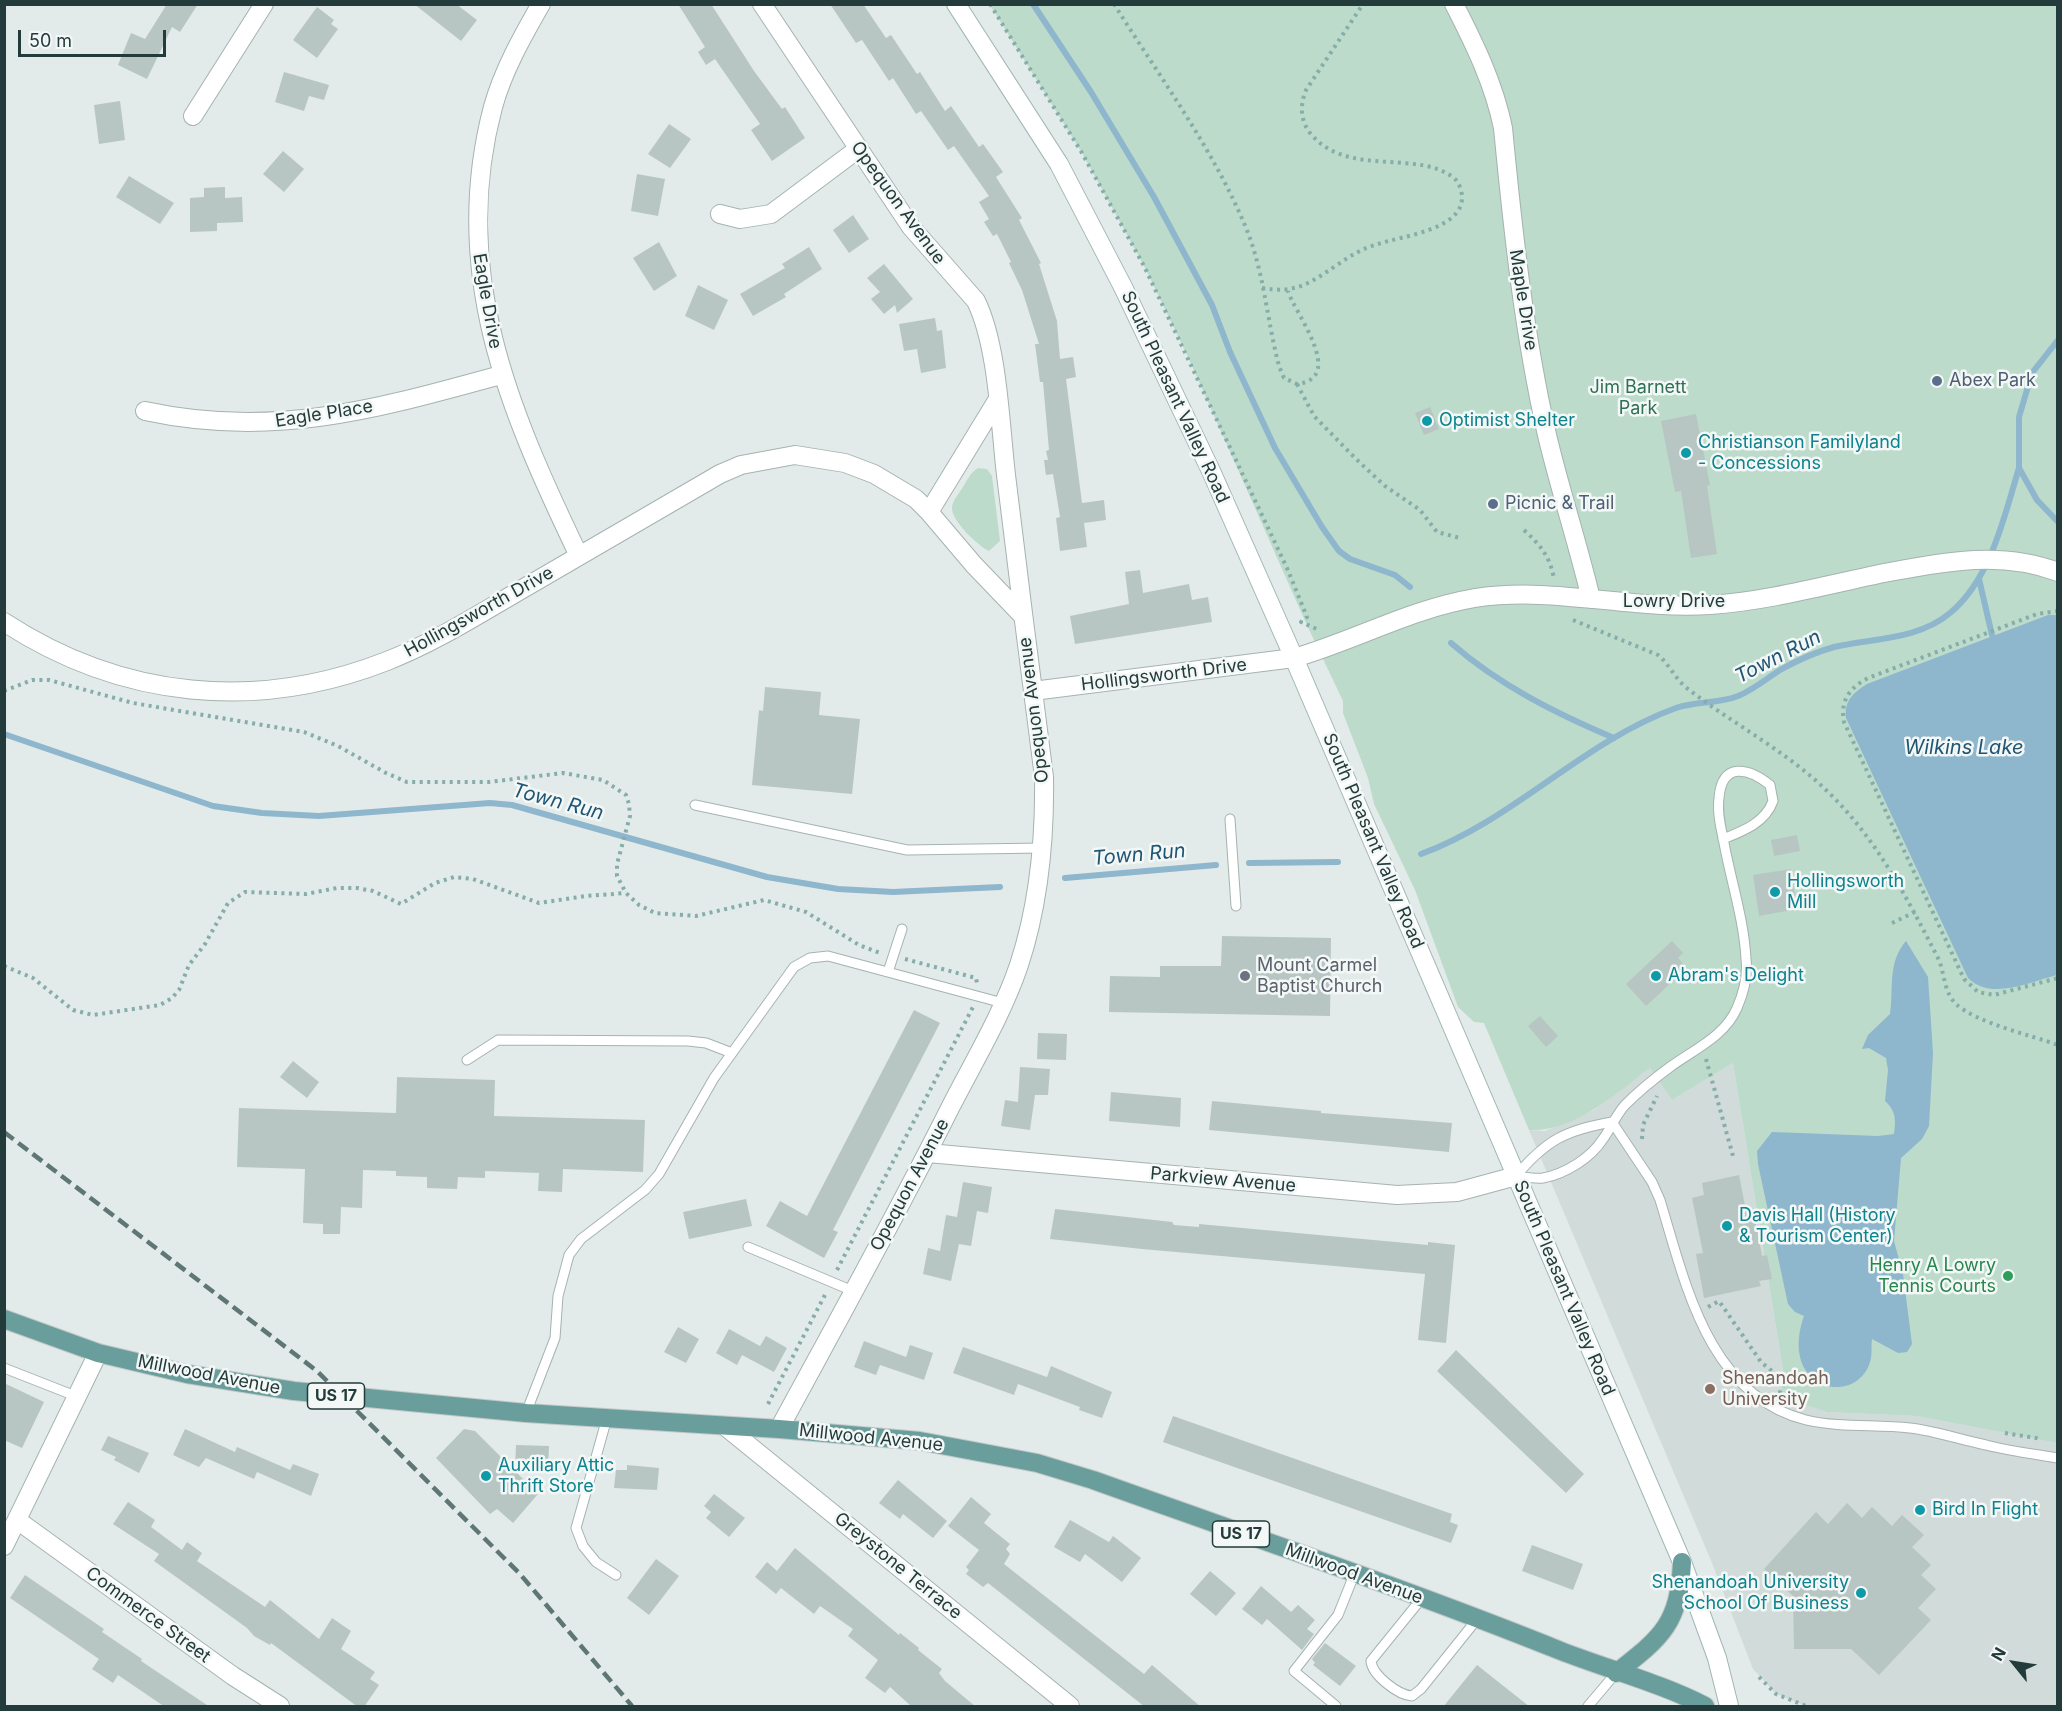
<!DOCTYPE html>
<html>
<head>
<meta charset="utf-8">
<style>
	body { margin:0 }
	#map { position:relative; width:2062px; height:1711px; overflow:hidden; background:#e2ebe9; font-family:Inter,sans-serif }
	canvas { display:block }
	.frame { position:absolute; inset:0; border:6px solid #233b3a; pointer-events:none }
	.north { position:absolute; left:1984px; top:1633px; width:60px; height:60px; -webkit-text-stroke:4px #f3f8f7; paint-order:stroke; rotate:300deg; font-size:16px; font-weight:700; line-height:24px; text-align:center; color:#233b3a }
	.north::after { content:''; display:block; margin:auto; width:21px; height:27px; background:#233b3a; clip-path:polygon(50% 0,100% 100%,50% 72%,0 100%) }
	.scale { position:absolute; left:18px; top:30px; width:148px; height:27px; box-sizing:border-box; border:3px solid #233b3a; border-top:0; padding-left:8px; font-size:18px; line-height:21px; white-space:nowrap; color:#233b3a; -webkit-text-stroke:4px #f3f8f7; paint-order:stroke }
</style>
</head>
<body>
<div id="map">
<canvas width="2062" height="1711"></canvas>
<div class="frame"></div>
<div class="north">N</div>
<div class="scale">50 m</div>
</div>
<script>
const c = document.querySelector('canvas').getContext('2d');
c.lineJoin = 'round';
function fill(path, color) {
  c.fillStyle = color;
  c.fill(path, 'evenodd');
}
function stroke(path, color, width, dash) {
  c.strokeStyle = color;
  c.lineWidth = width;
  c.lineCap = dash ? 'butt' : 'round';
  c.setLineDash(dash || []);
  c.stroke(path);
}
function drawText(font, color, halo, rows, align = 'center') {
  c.font = font + ' Inter,sans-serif';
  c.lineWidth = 5;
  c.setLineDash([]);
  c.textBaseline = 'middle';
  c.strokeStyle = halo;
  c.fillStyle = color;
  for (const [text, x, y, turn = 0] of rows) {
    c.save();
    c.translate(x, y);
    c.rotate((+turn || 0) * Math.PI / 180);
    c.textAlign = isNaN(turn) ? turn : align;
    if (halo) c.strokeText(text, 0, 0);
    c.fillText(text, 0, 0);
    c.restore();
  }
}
fill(new Path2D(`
	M1733,1063l52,319 -7,14 49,16 90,4 140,27v263h-251l-30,-12 -23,-25 -41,-106 -183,-433 16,1 49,-21 56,-42 22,32z`), '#d1dbd9');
fill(new Path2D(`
	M990,5h1067v1438l-140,-27 -90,-4 -50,-16 8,-14 -52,-319 -61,37 -22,-32c-35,26 -75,64 -121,62l-45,-107 -10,-1 -16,-15 -43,-117 -41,-86 -6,-26 -25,-65v-12l-37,-78 -118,-266 -44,-91 -62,-113z
	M978,468l9,1 5,7 8,65 -11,10c-11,-5 -38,-31 -37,-43 0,-7 8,-16 11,-21 5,-8 7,-14 15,-19z`), '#bcdbcb');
fill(new Path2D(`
	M2048,615h10l-1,360c-28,7 -66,26 -89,3l-122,-260c-2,-17 7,-25 21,-34z
	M1906,941l22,36 5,76 -4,73 -7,13 -21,19 -7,83 9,33 9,70 -5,8 -9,1 -26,-14c-1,6 0,13 -1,19 -10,50 -94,35 -67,-42l-9,-4 -7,-8 -30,-140 -1,-13 15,-19 106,4 16,-2c2,-14 2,-23 -9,-33l3,-31 -2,-12 -17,-10 -7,1 6,-14 22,-21c4,-26 -3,-51 16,-73z`), '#8eb6cd');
stroke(new Path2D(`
	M1033,4l58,88 63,105 58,108 18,47 45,96 47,79 17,24 11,8 45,16 15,12
	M2058,340l-26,33 -13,44v51l18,32 21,22
	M1979,579l13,56
	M1451,643c48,42 104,70 163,95
	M4,734l209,72 49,7 57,3 171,-13 22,2 255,72 71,12 55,3 107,-5
	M1421,854c93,-34 161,-112 255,-146 19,-7 43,-4 62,-12 15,-6 28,-17 42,-26 16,-9 36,-18 54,-23 39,-9 84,-7 116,-34 41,-34 54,-96 69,-145
	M1249,863l89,-1
	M1065,878l151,-13`), '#8eb6cd', 6);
fill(new Path2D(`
	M167,4h31l-18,28 -8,-5 -25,52 -29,-14 13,-32 14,6z
	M414,4h42l21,16 -16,21z
	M678,4h33l43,67 28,38 3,-2 20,31 -33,23 -21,-31 9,-6 -45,-65 -9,6 -8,-13 7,-5z
	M830,4h33l23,34 5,-3 26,39 3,-2 25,39 6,-5 28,41 4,-3 20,28 -7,5 26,41 -3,2 22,43 -2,1 18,57 3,38 13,-2 3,20 -10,2 16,124 22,-3 2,20 -22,3 3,24 -27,4 -4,-33 4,-1 -7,-43 -7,1 -2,-15h4l-2,-9 3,-1 -6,-68h-3l-5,-38h4l-17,-54 -13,-27 2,-1 -14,-28 -4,2 -9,-14 5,-3 -10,-17 10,-6 -35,-50 -6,4 -27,-39 -5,3 -23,-36 -4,3 -27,-41 -6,3z
	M317,7l17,13 -3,4 7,5 -21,29 -24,-18z
	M284,72l45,13 -5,15 -15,-4 -5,15 -29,-9z
	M120,101l5,39 -26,4 -5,-39z
	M669,124l22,15 -21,29 -22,-14z
	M283,151l21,18 -20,23 -21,-18z
	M637,174l28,5 -7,37 -27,-5z
	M129,176l45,27 -14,21 -44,-27z
	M225,187v11l17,-1 1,25 -26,1v8l-27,1v-34l14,-1v-9z
	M853,215l16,24 -20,14 -16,-23z
	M659,242l18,34 -23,15 -21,-33z
	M809,247l13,22 -38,25 2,3 -33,19 -13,-22 45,-26 -3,-4z
	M884,264l29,35 -16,14 -2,-8 -11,9 -13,-15 9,-7 -13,-14z
	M698,285l30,15 -14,30 -29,-14z
	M935,318l2,13 5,-1 4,38 -25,5 -4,-24 -13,2 -5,-27z
	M1430,407l9,22 -15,6 -9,-22z
	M1696,414l14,71 -3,1 10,68 -26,4 -10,-67 -6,1 -14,-71z
	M1140,570l3,23 46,-9 3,16 16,-3 4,25 -137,22 -5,-28 59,-12 -4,-32z
	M765,687l56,5 -2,23 41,4 -8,75 -100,-9 7,-75 4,1z
	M1797,835l3,16 -26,5 -3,-16z
	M1791,869l6,40 -38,7 -6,-41z
	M1222,936l109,2 -1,78 -221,-4 1,-36 50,1v-11h61z
	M1672,941l11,12 -5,5 9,10 -41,38 -20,-22z
	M914,1010l26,13 -107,207 5,2 -14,26 -58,-32 14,-25 27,15z
	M1540,1016l18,20 -12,11 -18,-21z
	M1038,1033l29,1 -1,26 -29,-1z
	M293,1061l26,21 -12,16 -27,-21z
	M1020,1067l30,2 -2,26h-13l-5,35 -29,-4 4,-26 13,2z
	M397,1077l98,3 -1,36 151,4 -2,52 -80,-3 -1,23 -24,-1 1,-18 -54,-2v7l-27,-1 -1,12 -30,-1v-11l-31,-1v-5l-33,-1 -1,38 -21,-1 -1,27h-17v-10l-20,-1 2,-54 -68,-2 2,-59 157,5z
	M1111,1092l70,6 -1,29 -71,-6z
	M1212,1101l109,10v2l131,10 -3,29 -240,-22z
	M1739,1175l8,41 7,-2 8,42 5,-1 5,24 -13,2 2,5 -57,12 -8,-44 7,-1 -11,-55 12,-3 -2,-12z
	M963,1182l29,5 -4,26 -11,-2 -6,35 -12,-2 -8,37 -28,-7 5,-26 12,3 6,-36 11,2z
	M746,1199l6,27 -63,13 -6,-27z
	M1055,1209l117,13 2,3 25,2v-3l229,21v-3l27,3 -9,98 -28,-3 7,-66 -283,-25 -92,-10z
	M678,1327l21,12 -13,24 -22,-11z
	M729,1329l31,17 6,-10 21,12 -13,24 -32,-17 -5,10 -21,-12z
	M864,1341l42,16 4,-12 23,8 -9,27 -44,-15 -4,10 -22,-8z
	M963,1347l84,30 4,-11 61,26 -10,26 -23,-8 1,-3 -62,-23 -4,11 -61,-22z
	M1456,1350l128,124 -18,19 -129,-122z
	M4,1383l40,19 -22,46 -18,-8z
	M1173,1416l279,98 -2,8 8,3 -7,18 -288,-101z
	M185,1429l50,23 2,-5 53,23 3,-6 26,10 -8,22 -54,-24 -3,7 -48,-21 -7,9 -26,-12z
	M464,1429l11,2 63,63 -25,29 -16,-14 -7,5 -54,-56z
	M108,1436l41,17 -10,20 -25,-13 2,-3 -15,-7z
	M516,1445l33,1 -1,25 -33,-1z
	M627,1465l32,3 -2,22 -43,-2 2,-18h11z
	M898,1480l49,41 -14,17 -30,-24 -3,5 -21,-16z
	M714,1494l31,24 -16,19 -23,-19 5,-6 -7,-6z
	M971,1497l20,17 -7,9 26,21 -4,5 4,5 -6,10 140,110 8,-9 49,42h-56l-157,-124 -5,4 -17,-13 3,-4 -3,-3 13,-17 -31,-24z
	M128,1502l27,18 -4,7 31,23 5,-8 15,11 -5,8 68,46 5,-7 49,39 13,-21 19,13 -10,18 34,23 -5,7 9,6 -15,22h-6l-87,-64 -1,2 -16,-9 -7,-8 -93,-67 5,-7 -46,-30z
	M1847,1503l15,15 10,-11 20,19 10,-11 22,20 -12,12 19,18 -10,10 15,14 -18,19 13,12 -52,55 -28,-26h-57l-1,-53 -29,-27 52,-57 12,12z
	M1070,1520l39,22 4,-6 28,22 -19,24 -37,-28 -5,8 -26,-15z
	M1532,1545l51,19 -10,26 -51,-19z
	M795,1548l104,87 1,-2 19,15 -1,2 24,19 -3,4 6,8 31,26h-64l-22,-20 -5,6 -20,-15 13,-18 -30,-24 5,-7 -33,-23 -6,8 -33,-26 -5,6 -21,-17 12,-15 10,9z
	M656,1559l23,17 -30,39 -22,-17z
	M1210,1571l26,22 -20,23 -26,-22z
	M25,1575l79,54 -2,3 40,27 -1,2 69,46h-45l-47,-32 -5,8 -21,-14 7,-10 -89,-61z
	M1261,1586l30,26 7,-7 17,15 -8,9 7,5 -12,16 -35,-31 -5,6 -20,-16z
	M1325,1643l31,23 -16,20 -27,-21 2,-2 -3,-4z
	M1477,1665l53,42h-87z`), '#b8c6c3');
const service = new Path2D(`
	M695,805l212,45 136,-2
	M1230,819l6,87
	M888,972l14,-43
	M467,1060l31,-20 190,1 18,2 26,10
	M1612,1122l40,60 8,18c25,82 48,196 146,220 35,8 70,4 104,8 26,3 51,12 76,17 23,6 48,9 72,13
	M1516,1176c9,1 19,3 27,2 22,-4 48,-20 60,-39 8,-11 13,-24 22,-34 14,-14 30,-27 45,-38 25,-18 55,-31 67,-59 7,-16 11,-33 9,-49 -2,-39 -15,-78 -22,-116 -3,-15 -7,-30 -5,-45 3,-37 30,-30 51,-13l3,16c-8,22 -30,30 -50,38
	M1516,1176c30,-36 50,-46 96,-54
	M748,1247l105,44
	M4,1368l74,29
	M526,1413l29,-75 3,-42 11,-41 12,-16 64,-49 14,-16 55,-96 80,-111 16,-9 18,-2 175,47
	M607,1418l-31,110 7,18 13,16 20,13
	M1422,1598l-51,63c1,14 27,34 41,35l9,-7 57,-71
	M1336,1706l-42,-35 44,-56 16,-40
	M1588,1706l28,-33`);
const minor = new Path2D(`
	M541,4c-19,33 -38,67 -48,103 -44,165 16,303 86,449
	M762,4l149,223 65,74c22,45 24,123 30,174 12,101 25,201 38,302 1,64 -5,127 -25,188 -17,50 -45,96 -69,143 -54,108 -113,214 -171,321
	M1454,4c21,41 40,80 49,124 10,104 21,206 44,307 13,55 31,109 44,164
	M193,116l71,-112
	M720,214l20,5 31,-5 87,-65
	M145,411c129,28 232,-2 356,-36
	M929,512l69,-113
	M4,622c118,77 253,90 383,39 51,-20 97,-50 144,-77 63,-36 126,-73 189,-110l21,-9 54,-10 50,8 29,11 42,25 13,13 45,53 48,50
	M1033,691l261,-33c62,-18 116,-49 181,-60 78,-12 156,12 235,7 58,-4 116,-20 174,-32 59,-11 116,-23 174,-1
	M928,1153l469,42 60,-3 59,-16
	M726,1427l344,279
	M17,1520l216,156 47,30`);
const tertiary = new Path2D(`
	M4,1546l94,-193`);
const secondary = new Path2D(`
	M956,4l103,160 64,123 88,184 83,187 388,904 35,96 12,48`);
const primary = new Path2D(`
	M4,1319l94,34 89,21 107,17 232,22 253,16 141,12 117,22 56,17c156,56 314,109 468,171 46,18 102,33 144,55
	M1616,1673c47,-37 63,-49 66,-111`);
stroke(service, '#a5b3b1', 11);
stroke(minor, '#a5b3b1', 20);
stroke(tertiary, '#a5b3b1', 20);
stroke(secondary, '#a1b7b3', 20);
stroke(primary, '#c1c8c8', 20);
stroke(new Path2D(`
	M990,4l92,149 62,113 143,302 20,49 -6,5 18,8
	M1114,4c45,72 100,146 132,224 18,43 21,93 33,138l5,12 13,6c50,-6 -3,-72 -9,-93
	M1262,288c34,6 48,-5 75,-23 13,-9 26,-17 41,-21 23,-8 87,-14 84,-49 -1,-6 -3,-12 -7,-16 -36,-31 -108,0 -145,-46 -10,-13 -10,-28 -4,-43l57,-86
	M1297,384l17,32 42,43 29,27 35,24 17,22 23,6
	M1524,530c16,15 26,26 30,49
	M2058,611l-21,3 -169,64c-19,10 -28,23 -24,44l120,257 14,13 16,3 64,-17
	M1573,620l85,35c12,10 17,24 30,34 49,38 106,66 149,112 44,46 72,101 101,157 7,15 5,33 18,46 21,19 74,31 102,41
	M4,691l28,-11h17l84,23 171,29 34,14 48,27 21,9h82l74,-9 40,7 23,15 3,9 1,12 -13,48v12l9,17 13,12 16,8 41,3 68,-16 42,12 53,33 21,8
	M1892,923l23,-11
	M905,959l71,19 1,5
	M4,966l29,12 40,32 20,5 67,-10 12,-7 7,-8 10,-25 16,-21 23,-41 17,-11 61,2 31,-6h20l16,3 28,13 34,-21 19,-6 19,2 66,24 47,-7 40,-3
	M1706,1059l27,97
	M1642,1139l1,-14 14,-29
	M837,1270l136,-263
	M1708,1307l11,-6 42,61 24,20 -7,14
	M768,1404l58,-111
	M2005,1433l37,6
	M1759,1677l17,17 30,12`), '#85ada9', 4, [3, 4.5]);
stroke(service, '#fff', 9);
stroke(minor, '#fff', 18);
stroke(tertiary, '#fff', 18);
stroke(secondary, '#fff', 18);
stroke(primary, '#699e9c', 18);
stroke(new Path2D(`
	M4,1132l313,239 203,203 112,132`), '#5e7775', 4.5, [12, 6]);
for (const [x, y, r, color] of [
	[1937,381,6,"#5c6f8a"],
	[1427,421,6,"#0f9aa8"],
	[1686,453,6,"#0f9aa8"],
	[1493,504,6,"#5c6f8a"],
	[1775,892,6,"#0f9aa8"],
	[1245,976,6,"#6b7280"],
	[1656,976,6,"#0f9aa8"],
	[1727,1226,6,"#0f9aa8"],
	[2008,1276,6,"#2e9e5b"],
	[1710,1389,6,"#8d6e63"],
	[486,1476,6,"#0f9aa8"],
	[1920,1510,6,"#0f9aa8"],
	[1861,1593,6,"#0f9aa8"]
]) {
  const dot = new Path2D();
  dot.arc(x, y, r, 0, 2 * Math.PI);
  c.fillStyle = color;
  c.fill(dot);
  stroke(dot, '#f3f8f7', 2);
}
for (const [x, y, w] of [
	[336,1396,57],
	[1241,1534,57]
]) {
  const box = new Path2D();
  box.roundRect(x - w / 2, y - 13, w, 26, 4.5);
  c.fillStyle = '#f3f8f7';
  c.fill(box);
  stroke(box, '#233b3a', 1.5);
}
drawText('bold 16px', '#233b3a', null, [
	["US 17",336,1396],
	["US 17",1241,1534]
]);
drawText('18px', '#233b3a', '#f3f8f7', [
	["Opequon Avenue",898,203,54],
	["Maple Drive",1523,300,81],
	["Eagle Drive",487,301,80],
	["South Pleasant Valley Road",1175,397,65],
	["Eagle Place",324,414,-9],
	["Lowry Drive",1674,602],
	["Hollingsworth Drive",479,612,-29],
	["Hollingsworth Drive",1164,675,-7],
	["Opequon Avenue",1034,710,-97],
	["South Pleasant Valley Road",1373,841,67],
	["Parkview Avenue",1223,1180,5],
	["Opequon Avenue",910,1185,-62],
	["South Pleasant Valley Road",1564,1288,67],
	["Millwood Avenue",209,1375,11],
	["Millwood Avenue",871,1438,6],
	["Greystone Terrace",898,1566,39],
	["Millwood Avenue",1354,1574,20],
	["Commerce Street",148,1615,36]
]);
drawText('18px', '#4e5e75', '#f3f8f7', [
	["Abex Park",1949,381],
	["Picnic & Trail",1505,504]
], 'left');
drawText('18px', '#307056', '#f3f8f7', [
	["Jim Barnett",1638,388],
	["Park",1638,409]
]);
drawText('18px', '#0d838f', '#f3f8f7', [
	["Optimist Shelter",1439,421],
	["Christianson Familyland",1698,443],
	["- Concessions",1698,464],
	["Hollingsworth",1787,882],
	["Mill",1787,903],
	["Abram's Delight",1668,976],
	["Davis Hall (History",1739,1216],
	["& Tourism Center)",1739,1237],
	["Auxiliary Attic",498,1466],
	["Thrift Store",498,1487],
	["Bird In Flight",1932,1510],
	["Shenandoah University",1849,1583,"right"],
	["School Of Business",1849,1604,"right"]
], 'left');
drawText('18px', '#5b616d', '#f3f8f7', [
	["Mount Carmel",1257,966],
	["Baptist Church",1257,987]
], 'left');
drawText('18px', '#27864d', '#f3f8f7', [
	["Henry A Lowry",1996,1266],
	["Tennis Courts",1996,1287]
], 'right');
drawText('18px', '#785e54', '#f3f8f7', [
	["Shenandoah",1722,1379],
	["University",1722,1400]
], 'left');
drawText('italic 20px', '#215574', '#f3f8f7', [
	["Town Run",1778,657,-27],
	["Wilkins Lake",1964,748],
	["Town Run",558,802,15],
	["Town Run",1139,855,-5]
]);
</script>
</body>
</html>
